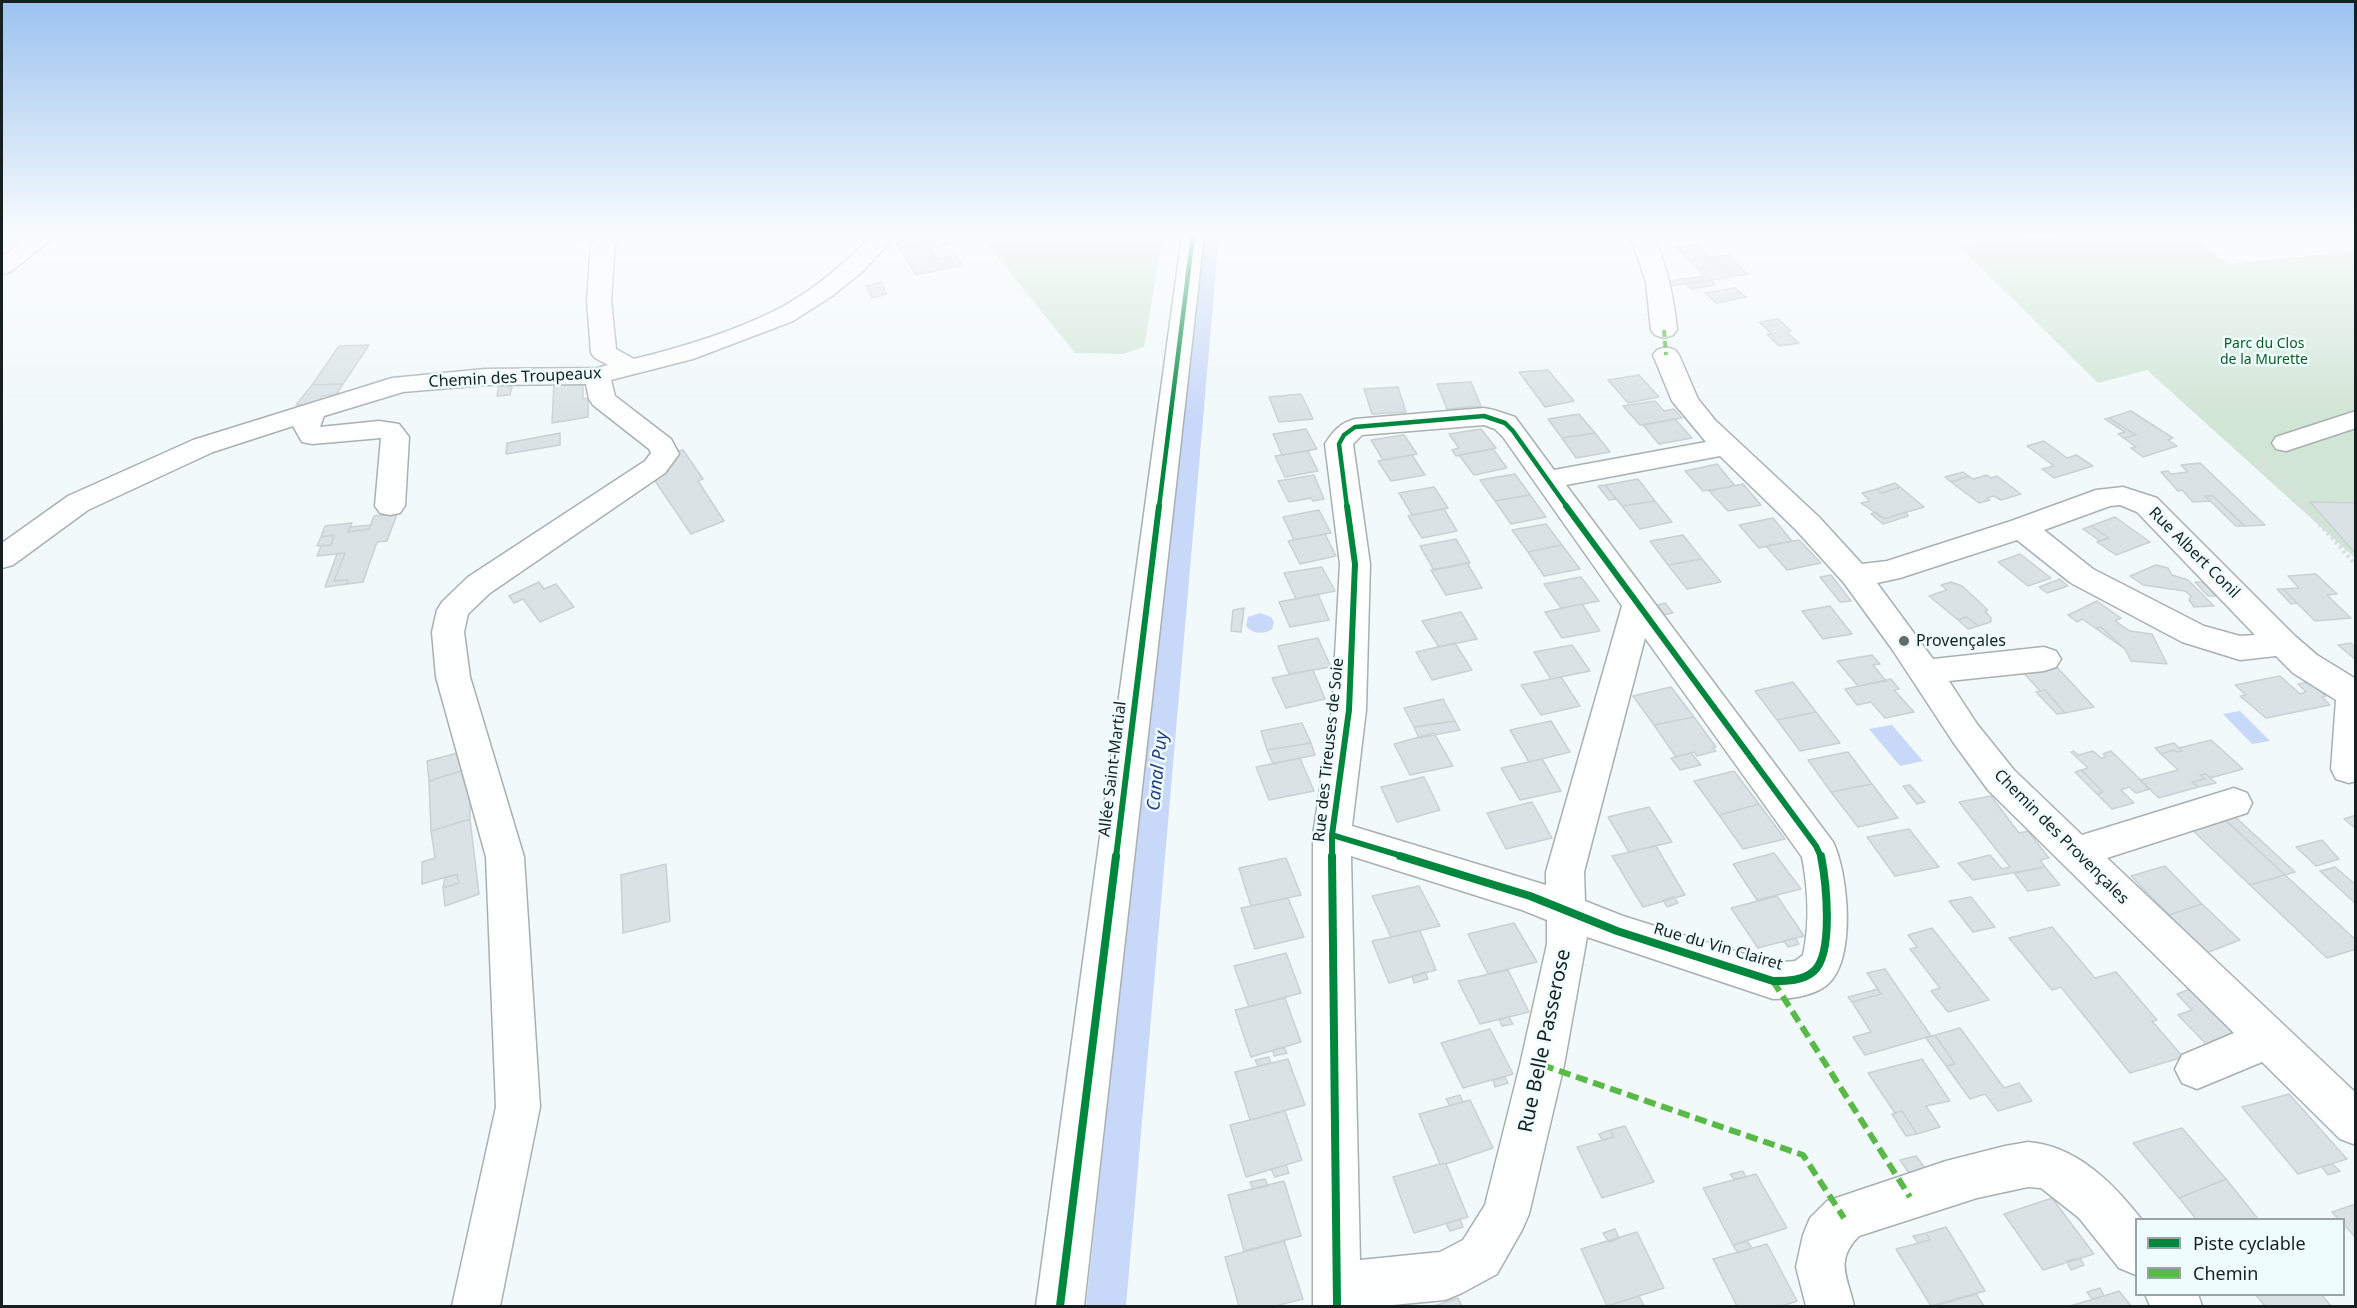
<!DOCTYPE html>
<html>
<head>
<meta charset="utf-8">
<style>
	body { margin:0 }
	#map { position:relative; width:2357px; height:1308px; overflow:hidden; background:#f2f9fa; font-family:"Noto Sans",sans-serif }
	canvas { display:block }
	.frame { position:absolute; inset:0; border:3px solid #172021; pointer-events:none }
	.legend { position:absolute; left:2135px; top:1218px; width:210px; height:78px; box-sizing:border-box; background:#eefcfe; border:2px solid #98a4a6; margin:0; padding:8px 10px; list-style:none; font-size:18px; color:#172021 }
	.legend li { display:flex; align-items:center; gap:12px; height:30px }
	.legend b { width:30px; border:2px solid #98a4a6 }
</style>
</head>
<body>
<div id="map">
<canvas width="2357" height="1308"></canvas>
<div class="frame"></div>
<ul class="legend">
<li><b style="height:8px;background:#00873e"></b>Piste cyclable</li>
<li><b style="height:8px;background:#58b947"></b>Chemin</li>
</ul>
</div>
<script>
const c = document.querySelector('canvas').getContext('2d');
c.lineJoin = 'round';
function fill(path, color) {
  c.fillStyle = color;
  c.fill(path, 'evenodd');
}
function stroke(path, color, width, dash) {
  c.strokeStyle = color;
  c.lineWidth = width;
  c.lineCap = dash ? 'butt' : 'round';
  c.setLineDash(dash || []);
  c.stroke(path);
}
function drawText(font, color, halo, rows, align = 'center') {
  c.font = font + ' "Noto Sans",sans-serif';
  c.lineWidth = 5;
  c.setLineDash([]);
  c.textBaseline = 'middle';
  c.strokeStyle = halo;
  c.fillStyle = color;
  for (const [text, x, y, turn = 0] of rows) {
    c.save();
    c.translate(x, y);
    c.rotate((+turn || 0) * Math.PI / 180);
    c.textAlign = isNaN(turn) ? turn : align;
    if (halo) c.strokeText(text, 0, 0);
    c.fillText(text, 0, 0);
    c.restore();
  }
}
fill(new Path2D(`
	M980,235h183l-19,112 -21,7 -48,-1z
	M2084,235h105l40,29 126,-13v307l-208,-188 -49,13 -141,-139z`), '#d0e5d5');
fill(new Path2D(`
	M1260,613l11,4 3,5 -2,7c-9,6 -19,5 -26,-3l2,-9z
	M2240,711l30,30 -18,3 -29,-30z
	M1892,725l31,36 -23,5 -31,-37z`), '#c8d8f9');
fill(new Path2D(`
	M1201,235h18l-93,1071h-40z`), '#c8d8f9');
const building = new Path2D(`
	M9,235h27l-4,5 -29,2z
	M580,235h19v3l-19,3z
	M909,235h12l23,34 -28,6 -20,-33 15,-3z
	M934,235h9l6,9 -19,5 -7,-11z
	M32,240l-6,6 -24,1 1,-5z
	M1697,244l35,33 -62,9 -2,-5 37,-5 -29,-29z
	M956,255l7,10 -19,4 -7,-10z
	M1728,255l20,19 -17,2 -20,-19z
	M1711,280l4,5 -24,4 -5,-5z
	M881,282l6,12 -15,4 -6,-12z
	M1735,288l11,9 -30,6 -11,-10z
	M1778,319l13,12 -4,1 12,11 -20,3 -12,-12h5l-13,-12z
	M369,345l-26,39 -31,1 27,-39z
	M1548,370l26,31 -29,6 -26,-35z
	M1639,375l20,22 -31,6 -20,-23z
	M573,380l-1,5 11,-2v16l5,-1v19l-36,6 2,-40z
	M509,382l3,5 -2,8 -13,1 2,-12z
	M1471,382l10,24 -34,3 -10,-25z
	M343,384l-7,11 -14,1 -4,8 -22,1 16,-20z
	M1398,387l8,25 -34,2 -8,-25z
	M1301,394l12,25 -34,3 -10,-25z
	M1655,401l9,10 10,-2 8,9 -42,7 -17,-19z
	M2131,411l42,27 -5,2 9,6 -34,11 -12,-9 5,-1 -12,-9 12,-3 -27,-17z
	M1579,414l16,19 -33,5 -14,-19z
	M2109,418l27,17 -12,3 -6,-4 7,-2 -20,-13z
	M1675,419l17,19 -33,6 -16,-19z
	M1306,429l11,20 -35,6 -9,-21z
	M1481,429l15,19 -40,8 -4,-6 7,-2 -10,-14z
	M560,433v12l-54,9 1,-11z
	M1595,433l15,19 -34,6 -14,-20z
	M1404,435l13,19 -34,6 -12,-20z
	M2044,441l23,17 9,-3 17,11 -39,12 -12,-9 12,-3 -27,-20z
	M1493,449l14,19 -33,7 -15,-20z
	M683,450l20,29 -5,2 26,40 -33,13 -38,-56 21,-26z
	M1308,451l10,20 -33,6 -10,-21z
	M1412,455l13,20 -34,6 -13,-20z
	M2200,463l65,62 -20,1 -32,-30h-8l5,5 -17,1 -11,-12 -4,1 -17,-19 7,-1 3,3 17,-2 -7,-7z
	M1717,464l18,22 -32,5 -18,-20z
	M1963,472l6,4 -18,6 -6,-5z
	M1515,474l15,21 -35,6 -15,-21z
	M1314,475l10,24 -11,2 -2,-3 -22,4 -11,-21z
	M1987,475l4,3 6,-2 24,18 -20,6 -7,-4 -7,2 3,2 -11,3 -28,-21 18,-6 4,3z
	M1638,479l17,22 -33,5 -17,-21z
	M1895,483l5,4 -18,6 -5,-4z
	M1743,484l18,21 -33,6 -19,-20z
	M1605,485l11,14 -7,1 -11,-14z
	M1434,487l14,21 -36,7 -13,-22z
	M1900,487l24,20 -40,12 -23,-16 9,-2 -8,-8 15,-4 5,4z
	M1530,495l16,22 -35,7 -16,-23z
	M2205,496h8l31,30h-8z
	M1655,501l17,21 -32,7 -18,-23z
	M2310,502l46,1v51z
	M1444,509l13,22 -35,7 -14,-22z
	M1319,510l12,23 -37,7 -11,-23z
	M1876,512l8,7 22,-7 2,4 -25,8 -12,-10z
	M397,514l-10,27 -10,1 -14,40 -16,2 1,-4 -14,1 11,-28 -28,3 4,-10 10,-1 3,-10 -13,2 4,-11 27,-3 -4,9 21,-3 5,-13z
	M2115,517l35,25 -34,13 -19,-13 12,-4 -18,-12z
	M1773,518l19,23 -33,7 -20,-23z
	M1546,524l16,21 -34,7 -16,-22z
	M371,525l-2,4 -21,3 2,-5z
	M2091,526l18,12 -9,3 -17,-12z
	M1325,534l11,22 -36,8 -12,-23z
	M334,535l-3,10 -14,1 4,-9z
	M1683,535l19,24 -34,6 -18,-24z
	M1456,539l14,24 -36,7 -14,-24z
	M1799,540l22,23 -34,7 -21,-24z
	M1562,545l18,24 -36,7 -16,-24z
	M345,553l-11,28 14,-1 -1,4 -22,3 12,-33z
	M2020,554l31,24 -23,8 -30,-24z
	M1702,559l19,23 -34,7 -19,-24z
	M1467,563l15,25 -36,7 -15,-25z
	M2156,565l12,3 4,7 16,5 26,26 -20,1 -5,-7 2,-4 -6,-5 -42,-6 -13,-9z
	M1322,567l13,24 -39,8 -12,-26z
	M2316,574l21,20 -10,1 24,23 -36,3 -32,-32 16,-1 -11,-12z
	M1831,575l20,26 -11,1 -20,-25z
	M1581,577l18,24 -38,7 -17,-24z
	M2060,579l8,7 -21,7 -8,-6z
	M539,582l5,7 12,-5 18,23 -34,15 -17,-23 -9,4 -5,-7z
	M1951,582l11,4 26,24 -3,1 6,7v4l-13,4 -11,-9 -9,3 -29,-24 18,-6 -6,-5z
	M2195,582h8l13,14h-8z
	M2277,589h6l14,14 -6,1z
	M1318,594l11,26 -39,7 -11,-25z
	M2097,601l24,17 -6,3 15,10 22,3 15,30 -36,-3 -6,-12 -24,-22 -6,1 -13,-9 -5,3 -9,-7z
	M1665,603l8,10 -16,3 -7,-9z
	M1582,604l18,27 -38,7 -17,-26z
	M1830,606l22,28 -29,5 -21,-28z
	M1244,608l-3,24 -10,-1 2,-21z
	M1461,612l16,27 -38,8 -17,-26z
	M1967,617l11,9 -10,3 -10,-9z
	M2101,627l24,22 -30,-21z
	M1318,638l13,29 -42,7 -11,-28z
	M1455,643l17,27 -40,10 -16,-28z
	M2351,643l5,5v12l-18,-15z
	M1572,645l18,26 -39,8 -17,-27z
	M1872,655l8,9 -7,1 13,16 -28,5 -21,-25z
	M2053,663l41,44 -29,6 -20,-23 -5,1 -20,-22z
	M1313,670l12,29 -39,9 -14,-30z
	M2280,676l20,18 6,-2 -8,-8 12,-2 16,14 -4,1 8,8 -64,13 -26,-22 6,-1 -11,-10z
	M1561,677l19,29 -39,9 -20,-30z
	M1891,679l8,10 -5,1 20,22 -29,6 -14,-16 -14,3 -12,-16z
	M1793,682l23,30 -39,8 -22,-29z
	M1671,687l23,30 -40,8 -21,-29z
	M2045,690l20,23 -8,1 -21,-22z
	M1443,699l12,22 -41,6 -10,-19z
	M1816,712l24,31 -40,8 -23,-31z
	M1694,717l22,30 -3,1 3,3 -19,5 -3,-4 -18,5 -22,-32z
	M1455,721l5,9 -41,8 -5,-11z
	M1551,721l19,31 -41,10 -19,-32z
	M1302,723l9,20 -44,7 -6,-19z
	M1434,733l19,33 -43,9 -16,-31z
	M2211,740l32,29 -33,9 -4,-4 -6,1 5,4 -13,3 6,5 -39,11 -19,-18 38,-10 -17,-16 13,-4 3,2 5,-1 -3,-3z
	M1311,743l4,12 -42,9 -6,-14z
	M2174,743l8,8 -5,1 -3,-2 -13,4 -6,-6z
	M465,751l5,17 -41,13 -2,-20z
	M2074,751l4,4 15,-4 8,7 5,-1 -3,-3 8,-3 39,38 -14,4 -7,-6 -8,3 13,13 -22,6 -15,-15 6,-2 -22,-22 7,-2 -17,-16z
	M1848,752l24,32 -41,8 -23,-32z
	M1691,753l10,12 -21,5 -9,-12z
	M1300,758l14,33 -45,9 -13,-33z
	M1542,759l19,32 -41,9 -19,-32z
	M470,768v51l-39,12 -2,-50z
	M2081,770l22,22 -6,2 -22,-22z
	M1734,771l25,33 -40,11 -25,-34z
	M2206,774l10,9 -18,4 -6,-5 13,-3 -5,-4z
	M1424,777l16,33 -43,12 -16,-35z
	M1872,784l26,34 -40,9 -27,-35z
	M1910,785l15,17 -8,2 -14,-18z
	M1991,796l28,37 9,-2 21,27 -9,2 5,7 -72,13 -15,-17 32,-8 12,14 8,-2 -51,-65z
	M1532,802l20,36 -46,11 -19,-36z
	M1759,804l26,35 -42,10 -24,-34z
	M1649,807l23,35 -43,10 -21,-35z
	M2231,813l64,59 -10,3 -64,-59z
	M2356,815v14l-12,-10z
	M2221,816l64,59 -35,10 -62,-59z
	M470,819l9,75 -34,12 -2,-18 16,-5 -2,-9 -35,10v-22l13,-4 -4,-27z
	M1909,829l30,38 -44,9 -28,-39z
	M2322,840l17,19 -23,7 -20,-19z
	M1656,846l29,49 -42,12 -31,-51z
	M1774,853l27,36 -44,11 -24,-36z
	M1286,858l15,37 -50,11 -12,-38z
	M666,864l4,57 -47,12 -2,-58z
	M2165,866l37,38 -33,11 -38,-39z
	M2045,867l15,18 -32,6 -14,-18z
	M2335,867l21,18v19l-36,-33z
	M457,874l2,9 -16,5 2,-10z
	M2285,875l71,65v9l-29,9 -77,-73z
	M1419,886l21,40 -49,11 -19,-41z
	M1777,896l27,40 -46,12 -27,-40z
	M1674,897l4,6 -11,4 -4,-7z
	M1971,897l24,30 -22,5 -24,-31z
	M1288,898l16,39 -49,12 -14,-41z
	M2202,904l38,36 -34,13 -37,-38z
	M1514,923l23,39 -49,12 -20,-40z
	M2052,927l43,51 21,-6 41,48 -5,1 31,36 -53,16 -69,-86 -9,3 -43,-52z
	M1932,928l57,72 -41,12 -17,-21 9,-3 -30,-39 7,-2 -9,-12z
	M1420,931l16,39 -47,13 -17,-42z
	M1795,938l4,6 -11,3 -4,-6z
	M1286,953l15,40 -52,14 -15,-41z
	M1885,969l46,67 -66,19 -12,-18 18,-5 -19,-30 29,-8 -14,-21z
	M1508,970l21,42 -49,12 -22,-43z
	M1425,972l3,7 -14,4 -2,-7z
	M1878,989l3,5 -29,8 -4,-5z
	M2190,989l46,47 -28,10 -30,-31 14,-5 -15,-16z
	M1285,998l16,44 -50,15 -16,-47z
	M1509,1017l4,7 -11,2 -3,-7z
	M1960,1028l44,60 15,-5 13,18 -34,10 -13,-17 -15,5 -24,-33 9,-2 -20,-29z
	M1490,1029l23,45 -50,14 -22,-45z
	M1935,1035l20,29 -9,2 -20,-28z
	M1284,1047l3,6 -13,3 -1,-6z
	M1269,1057l2,6 -13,3 -3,-6z
	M1288,1059l17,46 -55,15 -15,-48z
	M1922,1059l28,42 -24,5 14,21 -23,7 -15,-23 -7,2 -27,-40z
	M1505,1077l3,6 -13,4 -2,-7z
	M2289,1094l58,65 -49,15 -56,-67z
	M1460,1095l3,7 -13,4 -4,-7z
	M1470,1100l23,48 -47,16h-6l-21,-50z
	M1285,1111l17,49 -56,17 -16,-52z
	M1902,1111l15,23 -11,2 -14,-22z
	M1625,1126l29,56 -52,16 -25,-51 37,-10 -4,-7z
	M2182,1128l44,51 -47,19 -46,-55z
	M1610,1130l4,7 -12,3 -3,-6z
	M1916,1156l9,12 -16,5 -9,-13z
	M1440,1164h6l22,53 -54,16 -21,-56z
	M2332,1164l8,7 -12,4 -6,-8z
	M1286,1165l3,8 -14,4 -4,-8z
	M1743,1171l3,6 -12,2 -4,-5z
	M1756,1174l31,54 -54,17 -30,-57z
	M1265,1179l3,7 -15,3 -3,-7z
	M2226,1179l33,41h-62l-18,-22z
	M1284,1181l17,55 -57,15 -16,-56z
	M2052,1198l42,56 -51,16 -39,-56z
	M2356,1204v34l-12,-13v-5h-5l-7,-8z
	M1460,1219l3,8 -13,4 -4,-7z
	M1946,1227l39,64 -54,15 -35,-57 34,-9 -4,-7z
	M1615,1229l4,9 -10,4 -6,-9z
	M1637,1232l27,56 -57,18 -26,-57z
	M1926,1233l4,7 -12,3 -5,-7z
	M1284,1241l19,58 -28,7h-36l-14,-49z
	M1747,1241l5,7 -14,5 -5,-8z
	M1767,1244l30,57 -15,5h-45l-24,-47z
	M2080,1258l4,7 -13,5 -5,-9z
	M2100,1288l4,8 -12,3 -5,-7z
	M2119,1291l12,15h-61l34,-10z
	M1976,1294l8,12h-50z
	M2321,1294l10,12h-66l-9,-11z
	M1639,1296l5,10h-38h1z
	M1458,1298l4,8h-29l4,-1z`);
fill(building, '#dae2e5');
stroke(building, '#cad1d4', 1.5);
const minor = new Path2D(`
	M31,235h26l-47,37 -8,2v-18z
	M873,235h24l-34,36 -31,25 -39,25 -100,38 -82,21 4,16 56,43 8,15 -14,19 -175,120 -22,21 -4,18 6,45 54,180 16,250 -40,199h-48l44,-199 -10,-250 -50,-180 -4,-45 5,-22 5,-8 26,-25 177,-116 6,-8 -2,-4 -56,-44 -4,-6 -3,-15 -101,1 -82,7 -79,24 -4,11 59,-6 20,3 10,13 -4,69 -5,7 -10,2 -10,-2 -5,-7 6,-68 -69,6 -10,-2 -9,-16 -80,26 -125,58 -75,55 -11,3v-25l66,-47 125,-56 199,-62 93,-9 112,-1 11,-3 -13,-7 -4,-5 -4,-53 4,-56 4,-5 8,-2 8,2 4,5 -4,56 5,49 18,10c48,-12 96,-26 140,-48 37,-18 70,-47 99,-76z
	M1182,235h22l-120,1071h-48z
	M1630,235h23c14,31 21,62 24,95l-4,5 -9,3 -9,-3 -4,-5 -5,-48z
	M1666,347l9,3 4,5 19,44 17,21 104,97 43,47 25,-3 124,-40 85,-31 27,-3 34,11 138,138 22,19 39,24v102l-7,2 -13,-4 -5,-10 5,-69 -43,-27 -17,-17 -36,4 -58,-18 -111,-59 -54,-43 -117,38 -23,5 56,76 111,-12 12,4 5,8 -5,8 -12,4 -95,10 28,43 37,46 68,65 152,-47 13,5 5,10 -5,10 -140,45 249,235v52l-16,-6 -78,-77 -65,27 -15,-6 -7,-14 7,-14 52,-22 -246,-243 -35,-48 -61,-93 -48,-66 -47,-52 -77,-75 -154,29 267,357c15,30 24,119 -6,143 -14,11 -37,14 -54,14l-186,-62 -23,128 -35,149 -7,16 -25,44 -35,19 -17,7 -63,6h-69v-471l19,-125 8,-146 -15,-120c8,-13 15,-21 30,-25l129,-11 10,2 21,7 39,53 152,-28 -34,-41 -19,-46 4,-5zM1484,425l11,4 8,8 119,169 -76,266v13l-194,-59 14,-116 4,-146 -17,-120 9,-9zM2120,505l17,7 118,123 -15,1 -36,-10 -111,-57 -49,-39 66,-24zM1645,638l157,219c6,31 8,67 1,98l-8,6 -22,2 -150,-47 -38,-15 -1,-29zM1351,856l171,54 25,10v24l-27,121 -35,140 -22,35 -23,12 -80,8z
	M2356,411v17l-70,23 -10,-2 -4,-6 4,-6z
	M2028,1142c49,4 85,41 114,78h-6v55l-17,-7 -40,-50 -38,-30 -13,-1 -51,11 -118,38c-25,25 -11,41 -5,70h-48l-10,-39 7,-32 7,-17 17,-17 119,-40 59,-15z
	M2145,1294h53l4,12h-52z`);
stroke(minor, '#a9b0b1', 3);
stroke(new Path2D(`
	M2268,455l-7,5 43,47`), '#dcdede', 3, [2, 2]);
stroke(new Path2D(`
	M2303,506l53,59`), '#dcdede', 4, [3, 3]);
fill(minor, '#fdfefe');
stroke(new Path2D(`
	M1664,330l2,25`), '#58b947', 4, [7, 4]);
stroke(new Path2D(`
	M1773,981l137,216
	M1542,1065l261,90 41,63`), '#58b947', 6, [12, 6]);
stroke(new Path2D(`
	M1159,507l34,-272
	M1347,507l-8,-63 5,-9 11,-8 129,-11 21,7 8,8 54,76`), '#00873e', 4.5);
stroke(new Path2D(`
	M1566,506l250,340 5,11
	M1332,835l73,22
	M1332,835v22
	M1332,835l17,-125 6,-146 -8,-58
	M1116,857l43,-351`), '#00873e', 6);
stroke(new Path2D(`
	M1332,856l5,450
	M1400,856l130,40 87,35 156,50c14,0 30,0 41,-10 20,-18 12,-90 7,-115
	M1060,1306l56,-450`), '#00873e', 8);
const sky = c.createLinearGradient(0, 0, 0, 419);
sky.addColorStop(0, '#9bc2ef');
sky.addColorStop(0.56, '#f9fcfd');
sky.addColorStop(1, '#f9fcfd00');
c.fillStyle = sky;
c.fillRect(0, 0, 2357, 419);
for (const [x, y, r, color] of [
	[1904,641,6,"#646c6d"]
]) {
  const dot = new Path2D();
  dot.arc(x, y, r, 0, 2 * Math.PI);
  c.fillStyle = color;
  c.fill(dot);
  stroke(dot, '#eefcfe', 2);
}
drawText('14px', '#0c5c22', '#eefcfe', [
	["Parc du Clos",2264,344],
	["de la Murette",2264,360]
]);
drawText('16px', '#172021', '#eefcfe', [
	["Chemin des Troupeaux",515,378,-3],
	["Rue Albert Conil",2194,553,45],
	["Rue des Tireuses de Soie",1329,750,-84],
	["Allée Saint-Martial",1113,769,-83],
	["Chemin des Provençales",2061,837,45],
	["Rue du Vin Clairet",1718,947,16]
]);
drawText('16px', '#172021', '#eefcfe', [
	["Provençales",1916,641]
], 'left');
drawText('italic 18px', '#253c7f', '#eefcfe', [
	["Canal Puy",1158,771,-84]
]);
drawText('20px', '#172021', '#eefcfe', [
	["Rue Belle Passerose",1545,1041,-78]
]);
</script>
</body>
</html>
